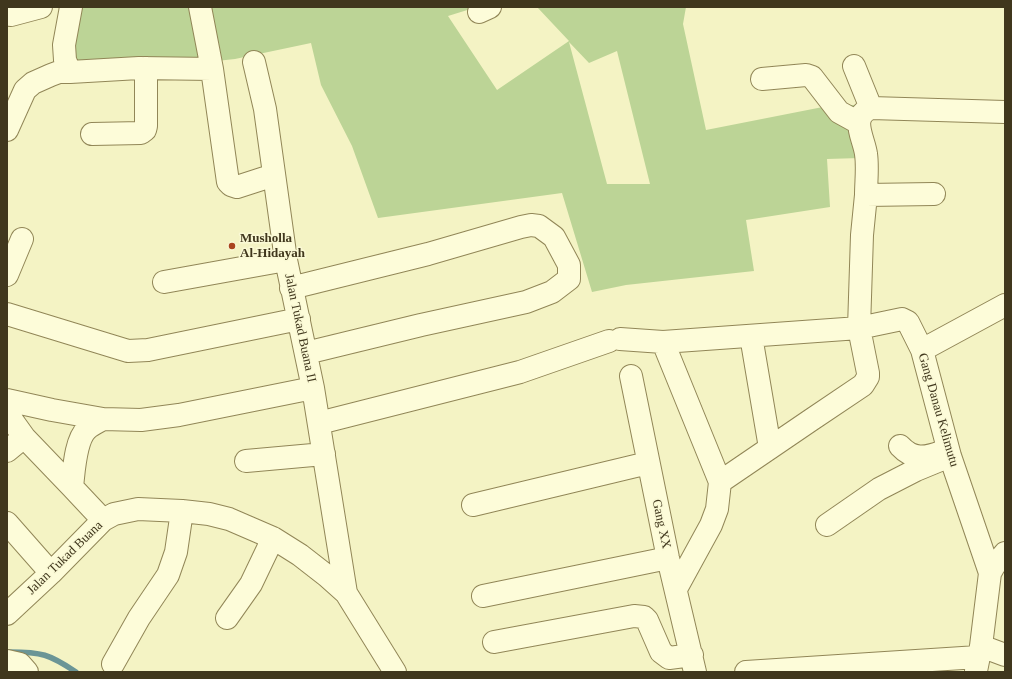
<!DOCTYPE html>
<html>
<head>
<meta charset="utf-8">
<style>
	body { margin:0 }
	#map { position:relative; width:1012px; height:679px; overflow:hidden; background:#f4f3c4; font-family:"Times New Roman",serif }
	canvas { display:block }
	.frame { position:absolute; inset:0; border:8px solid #40371d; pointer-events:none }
</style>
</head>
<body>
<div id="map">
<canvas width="1012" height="679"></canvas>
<div class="frame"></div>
</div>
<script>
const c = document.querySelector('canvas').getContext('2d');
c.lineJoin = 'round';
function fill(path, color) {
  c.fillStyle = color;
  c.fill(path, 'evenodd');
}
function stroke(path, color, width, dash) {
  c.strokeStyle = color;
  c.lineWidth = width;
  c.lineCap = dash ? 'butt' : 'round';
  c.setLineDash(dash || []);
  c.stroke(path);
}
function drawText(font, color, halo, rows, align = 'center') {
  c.font = font + ' "Times New Roman",serif';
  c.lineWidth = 3;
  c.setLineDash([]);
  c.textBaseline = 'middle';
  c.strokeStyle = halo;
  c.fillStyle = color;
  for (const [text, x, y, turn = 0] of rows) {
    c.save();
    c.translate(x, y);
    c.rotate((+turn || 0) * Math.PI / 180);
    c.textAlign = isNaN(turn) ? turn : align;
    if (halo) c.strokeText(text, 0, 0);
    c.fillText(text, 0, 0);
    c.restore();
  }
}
fill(new Path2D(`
	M67,7h410l-29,9 49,74 72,-49 -32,-34h149l-3,17 23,106 127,-25h33l-6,53 -33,1 3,48 -84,13 8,51 -128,14 -34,7 -30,-99 -184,25 -26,-72 -31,-61 -10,-42 -76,16 -168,18zM569,42l20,21 28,-12 33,133h-43z`), '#bcd496');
stroke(new Path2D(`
	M9,652c33,0 40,2 67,20`), '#6b9596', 5.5);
const minor = new Path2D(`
	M200,7l12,62
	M479,12l11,-5
	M11,15l30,-8
	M254,62l11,47 21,151 27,128 33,205
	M854,66l17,42
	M70,72l69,-4 73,1 16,113 3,3 6,2 37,-12
	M762,79l44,-4 6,2 27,35 20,11
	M7,130l18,-40 8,-7 18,-8 8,-3h11l-5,-12 -1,-15 7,-38
	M92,134l49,-1 4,-3 1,-4v-58
	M866,195c0,-13 2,-28 0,-41 -2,-16 -17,-37 5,-46l134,4
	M7,275l15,-36
	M164,282l122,-22
	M291,288l137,-34 93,-27 10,-2 8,1 15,11 15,28v14l-17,13 -26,10 -105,23 -115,28
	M7,314l121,37 20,-1 151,-31
	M751,336l19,112
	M620,339l43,3 57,140 -3,27 -6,16 -35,64
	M663,342l196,-14 43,-9 6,3 14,28 28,106 40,117
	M922,350l83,-45
	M631,376l37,182 27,114
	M7,400l45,10 51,9 38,1 38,-5 134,-27
	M7,400l2,16 15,21
	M319,423l201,-51 89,-31
	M900,446c13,14 25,12 41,6
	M7,451l17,-14 48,50 31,33
	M246,461l78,-7
	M720,482l91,-62 52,-35 5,-8v-4l-9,-45 3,-93 4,-40 68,-1
	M72,487c2,-16 3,-47 15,-58 4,-4 11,-7 16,-10
	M473,505l175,-42
	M7,523l44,50
	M827,525l52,-36 37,-19 34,-14
	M483,596l185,-38
	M7,614l44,-41 52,-53 11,-6 24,-5 44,2 27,3 20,5 44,19 27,17 27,21 19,17 49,79
	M227,618l24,-34 22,-46
	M494,642l140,-26 10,1 3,3 14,32 8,6 23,-3
	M981,646l24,9
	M7,661l13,3 7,8
	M113,664l26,-46 29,-43 8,-23 6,-41
	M976,671l5,-25 9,-73 4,-7 11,-13
	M746,672l232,-15`);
stroke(minor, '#918657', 24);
stroke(minor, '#fdfcd9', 22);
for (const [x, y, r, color] of [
	[232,246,4,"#a9441f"]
]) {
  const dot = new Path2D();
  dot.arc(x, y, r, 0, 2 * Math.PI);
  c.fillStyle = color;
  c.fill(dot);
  stroke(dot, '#faf9d5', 1.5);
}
drawText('bold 13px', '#40371d', '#faf9d5', [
	["Musholla",240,239],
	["Al-Hidayah",240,254]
], 'left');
drawText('13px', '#40371d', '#faf9d5', [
	["Jalan Tukad Buana II",300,328,78],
	["Gang Danau Kelimutu",938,410,74],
	["Gang XX",661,524,78],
	["Jalan Tukad Buana",65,558,-44]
]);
</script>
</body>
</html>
